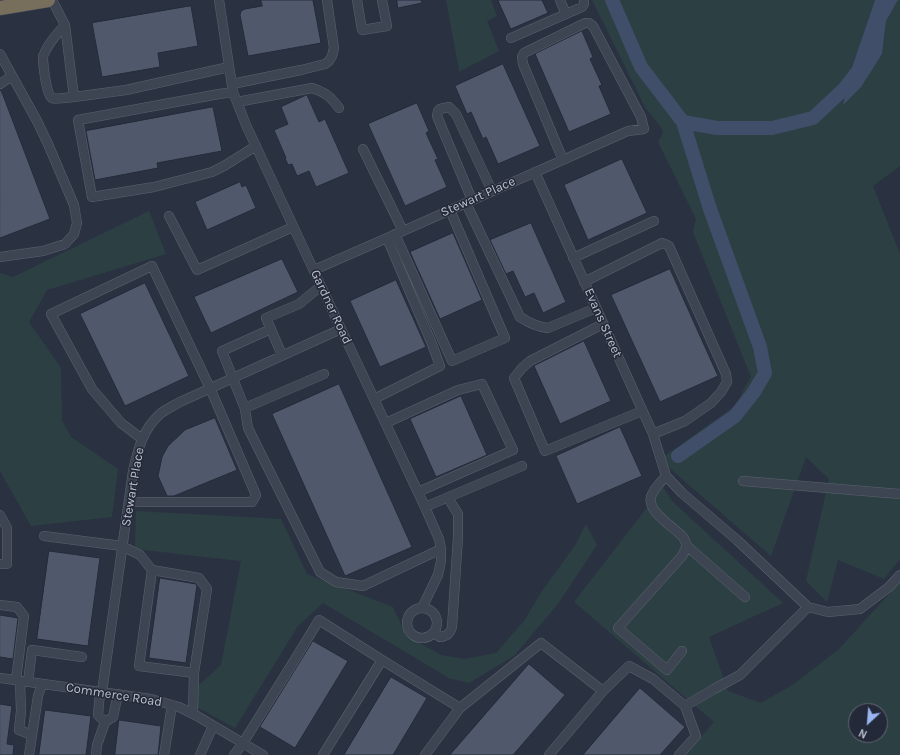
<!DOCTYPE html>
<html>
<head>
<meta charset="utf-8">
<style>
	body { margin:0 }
	#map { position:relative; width:900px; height:755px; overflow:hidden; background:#2a3242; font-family:Karla,sans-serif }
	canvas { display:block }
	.north { position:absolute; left:848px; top:703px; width:40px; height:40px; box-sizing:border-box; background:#232938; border:1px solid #606573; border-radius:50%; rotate:206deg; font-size:11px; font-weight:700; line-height:16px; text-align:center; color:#bbc0cc }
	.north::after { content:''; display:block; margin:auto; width:14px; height:18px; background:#9bb5f1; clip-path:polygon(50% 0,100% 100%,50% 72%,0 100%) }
</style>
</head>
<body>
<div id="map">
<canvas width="900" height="755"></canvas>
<div class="north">N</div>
</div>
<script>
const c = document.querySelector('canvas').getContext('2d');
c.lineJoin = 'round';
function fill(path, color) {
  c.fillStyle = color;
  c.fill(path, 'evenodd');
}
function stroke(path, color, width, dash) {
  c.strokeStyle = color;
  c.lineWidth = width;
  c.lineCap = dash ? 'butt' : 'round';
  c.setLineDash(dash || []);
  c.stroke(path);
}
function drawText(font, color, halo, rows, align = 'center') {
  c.font = font + ' Karla,sans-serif';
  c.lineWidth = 3;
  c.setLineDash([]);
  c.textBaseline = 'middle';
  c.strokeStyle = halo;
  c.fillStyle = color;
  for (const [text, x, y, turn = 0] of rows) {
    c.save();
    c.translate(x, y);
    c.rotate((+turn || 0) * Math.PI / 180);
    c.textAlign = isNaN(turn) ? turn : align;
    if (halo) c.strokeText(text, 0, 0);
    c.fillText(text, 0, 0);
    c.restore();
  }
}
fill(new Path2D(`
	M446,0h45l6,16 -10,5 12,30 -40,21v-2z
	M592,0h283l-26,76 -6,28 39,-50 4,-33 12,-21h2v166l-27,20 27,68v305l-16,20 -46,-19 -11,42 -21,-21 23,-102 -23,-22 -35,99 -112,-97 16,-10 61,-44 9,-18 6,-10 -58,-145 3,-13 -38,-77 5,-9 -3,-7 -15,-19z
	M149,211l17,43 -119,36 -18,32 32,46 1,52 9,17 47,32 -6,48 -81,9 -31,-55v-198l13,4z
	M663,487l9,14 111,102 -74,34 19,54 33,12 33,-19 45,-35 61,-67v173h-214l28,-33 -140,-120zM856,711h24v24h-24z
	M136,511l145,8 26,55 86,33 13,28 35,20 23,4 32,-6 28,-32 18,-30 34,-47 10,-20 11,21 -39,59 -44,52 -45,27 -20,-5 -126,-75 -25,23 -63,102 -40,-22 3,-20 23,-21 20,-104 -106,-12z`), '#2c3f43');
fill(new Path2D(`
	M875,0h23l-12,21 -4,33 -21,33 -18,18 6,-29z`), '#414e6a');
stroke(new Path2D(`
	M612,0l29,67 42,55
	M678,456l57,-40 19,-24 11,-19 -5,-26 -50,-138 -27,-87 34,6h55l41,-10 32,-30 13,-17`), '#414e6a', 14);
const building = new Path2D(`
	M261,0h52l8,43 -73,13 -8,-41 1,-4 4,-2 17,-3z
	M397,0h24l1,3 -24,5z
	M498,0h44l6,13 -37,16z
	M191,6l7,40 -40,7 2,14 -58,10 -10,-54z
	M582,31l11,26 -3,2 12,26 -3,1 12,28 -42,18 -34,-78z
	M503,64l37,82 -42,18 -12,-27 -3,2 -12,-27 -4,2 -12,-28z
	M0,90h1l49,129 -50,19z
	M307,95l12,27 6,-3 24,54 -33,14 -7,-16 -12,5 -5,-12 -4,1 -3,-7h1l-12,-28 14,-6 -7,-17z
	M417,103l12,28 -3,2 12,26 -3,1 12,27 -42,19 -37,-82z
	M213,107l9,44 -65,12 1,5 -63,12 -9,-49z
	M622,159l25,54 -59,27 -24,-55z
	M240,182l2,5 4,-2 10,23 -49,22 -12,-28z
	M531,223l35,79 -23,11 -9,-20 -9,4 -12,-26 -7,3 -16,-34z
	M453,233l29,67 -42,19 -30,-67z
	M282,259l16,33 -87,41 -17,-36z
	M670,269l48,107 -58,26 -49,-107z
	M396,280l30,67 -46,20 -30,-66z
	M145,283l44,93 -64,30 -45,-92z
	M584,341l27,60 -51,23 -26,-58z
	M339,384l73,163 -67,29 -73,-162z
	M461,396l26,59 -51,22 -26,-58z
	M215,418l22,52 -63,26h-7l-9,-20 4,-19 6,-11 17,-16z
	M620,427l22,49 -65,28 -21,-48z
	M49,551l51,7 -12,88 -51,-7z
	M160,578l36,6 1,1 -11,78 -37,-5z
	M0,615l18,3 -5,41 -13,-2z
	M313,641l35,20 -53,87 -35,-21z
	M529,664l36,31 -52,60h-63z
	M391,677l36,21 -34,57h-49z
	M640,688l45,39 -25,28h-77z
	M0,704l12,2 -5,38 7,1 -1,10h-13z
	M45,710l46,6 -5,39h-47z
	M119,720l42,6 -3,29h-43z`);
fill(building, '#50596b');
stroke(building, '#252b3a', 1);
const minor = new Path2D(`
	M52,0l13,25 9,72 52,-7 103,-23
	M219,0l14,92 13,33 95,204 84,178 14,32 2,10v12l-3,14 -16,33
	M357,0l5,30 25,-4 -5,-26
	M560,0l6,14
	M65,25c-7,8 -15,16 -19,25 -1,1 -2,5 -3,6 0,7 3,39 9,42 5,2 16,-1 22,-1
	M511,38l71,-31 2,-3v-4
	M0,54l37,67 11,23 26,61 3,18 -3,11 -9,10 -22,7 -43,6
	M0,84l12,-8
	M232,84l69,-14 24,-6 4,-3 3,-5 2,-8 -7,-48
	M233,92l-14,2 -141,26 14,77 62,-10 58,-15 12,-6 32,-20
	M237,102l75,-14c13,4 19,9 27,20
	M363,149l40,82
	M535,172l118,262 13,42 16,17 55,47 71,67 20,5 32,-3 29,-22 11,-12
	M472,200l-35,-84 1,-5 2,-2 9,-2 7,7 36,77
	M466,203l54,114c9,6 17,10 28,11l48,-20
	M169,216l28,54 96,-43
	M395,234l57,127 53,-23 -55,-128
	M573,258l81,-37
	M314,270l73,-32 16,-7 225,-100 16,-2 -3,-12 -48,-91 -4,-3h-4l-61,30 -2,4 1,7 40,96
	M584,282l78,-39 3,1 4,2 57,128 1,8 -6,10 -10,11 -26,18 -32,13
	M603,324l-73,37 -8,7 -8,10 31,73 97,-40
	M271,329l-49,22 23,58 3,19 72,144 16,10 27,4 78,-37
	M282,355l-16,-37 33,-14 22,-18
	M374,399l66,-33 -8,-22 -45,-106
	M245,408l79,-34
	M386,423l72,-33 24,-6 31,66 -95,42
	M666,476c-5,6 -13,13 -15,21 -4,15 23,30 32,40 2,3 3,6 4,9l-5,10 -64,72 49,42 15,-19
	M743,481l157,13
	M129,502h123l4,-7 -46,-107 -58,-122 -101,48 41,75 29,34 21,16
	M425,507l97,-41
	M0,515l7,13v36h-7
	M44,536l78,10 18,9 12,15 47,8 8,11 -13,84 -1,41
	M687,546l58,51
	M152,570l-13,96 55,7
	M0,605l17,2 7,9 -8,64
	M407 623a15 15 0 1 1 30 0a15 15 0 1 1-30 0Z
	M434,633l6,4c7,-1 10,-3 12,-10l6,-90v-23l-10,-16
	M0,678l151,21 28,8 18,9 66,39
	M20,681l1,30 -2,19 13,5
	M28,682l4,-32 50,7
	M603,691l26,-25 24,13 32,27 11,30 -17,19
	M100,692l-2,23 7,7 8,-5 5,-23
	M102,692l31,-221c5,-22 10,-42 27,-57 6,-5 13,-8 20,-12l161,-73
	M685,706l29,-17 26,-14 68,-68
	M460,708l81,-65 62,48 -54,64
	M29,755l9,-59 4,-12
	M96,755l1,-10 8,-23
	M164,755l8,-50
	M200,755l13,-29
	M234,755l9,-12 51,-82 25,-41 63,40
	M323,755l59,-95 78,48 -35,47`);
const highway = new Path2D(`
	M0,8l48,-8`);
stroke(minor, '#5c626f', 10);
stroke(highway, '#494f5d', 15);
stroke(minor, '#3e4552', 9);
stroke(highway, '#776f5c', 14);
drawText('13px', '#bbc0cc', '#232938', [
	["Stewart Place",478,197,-24],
	["Gardner Road",331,307,65],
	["Evans Street",603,323,66],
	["Stewart Place",133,487,-80],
	["Commerce Road",114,695,9]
]);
</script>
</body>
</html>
